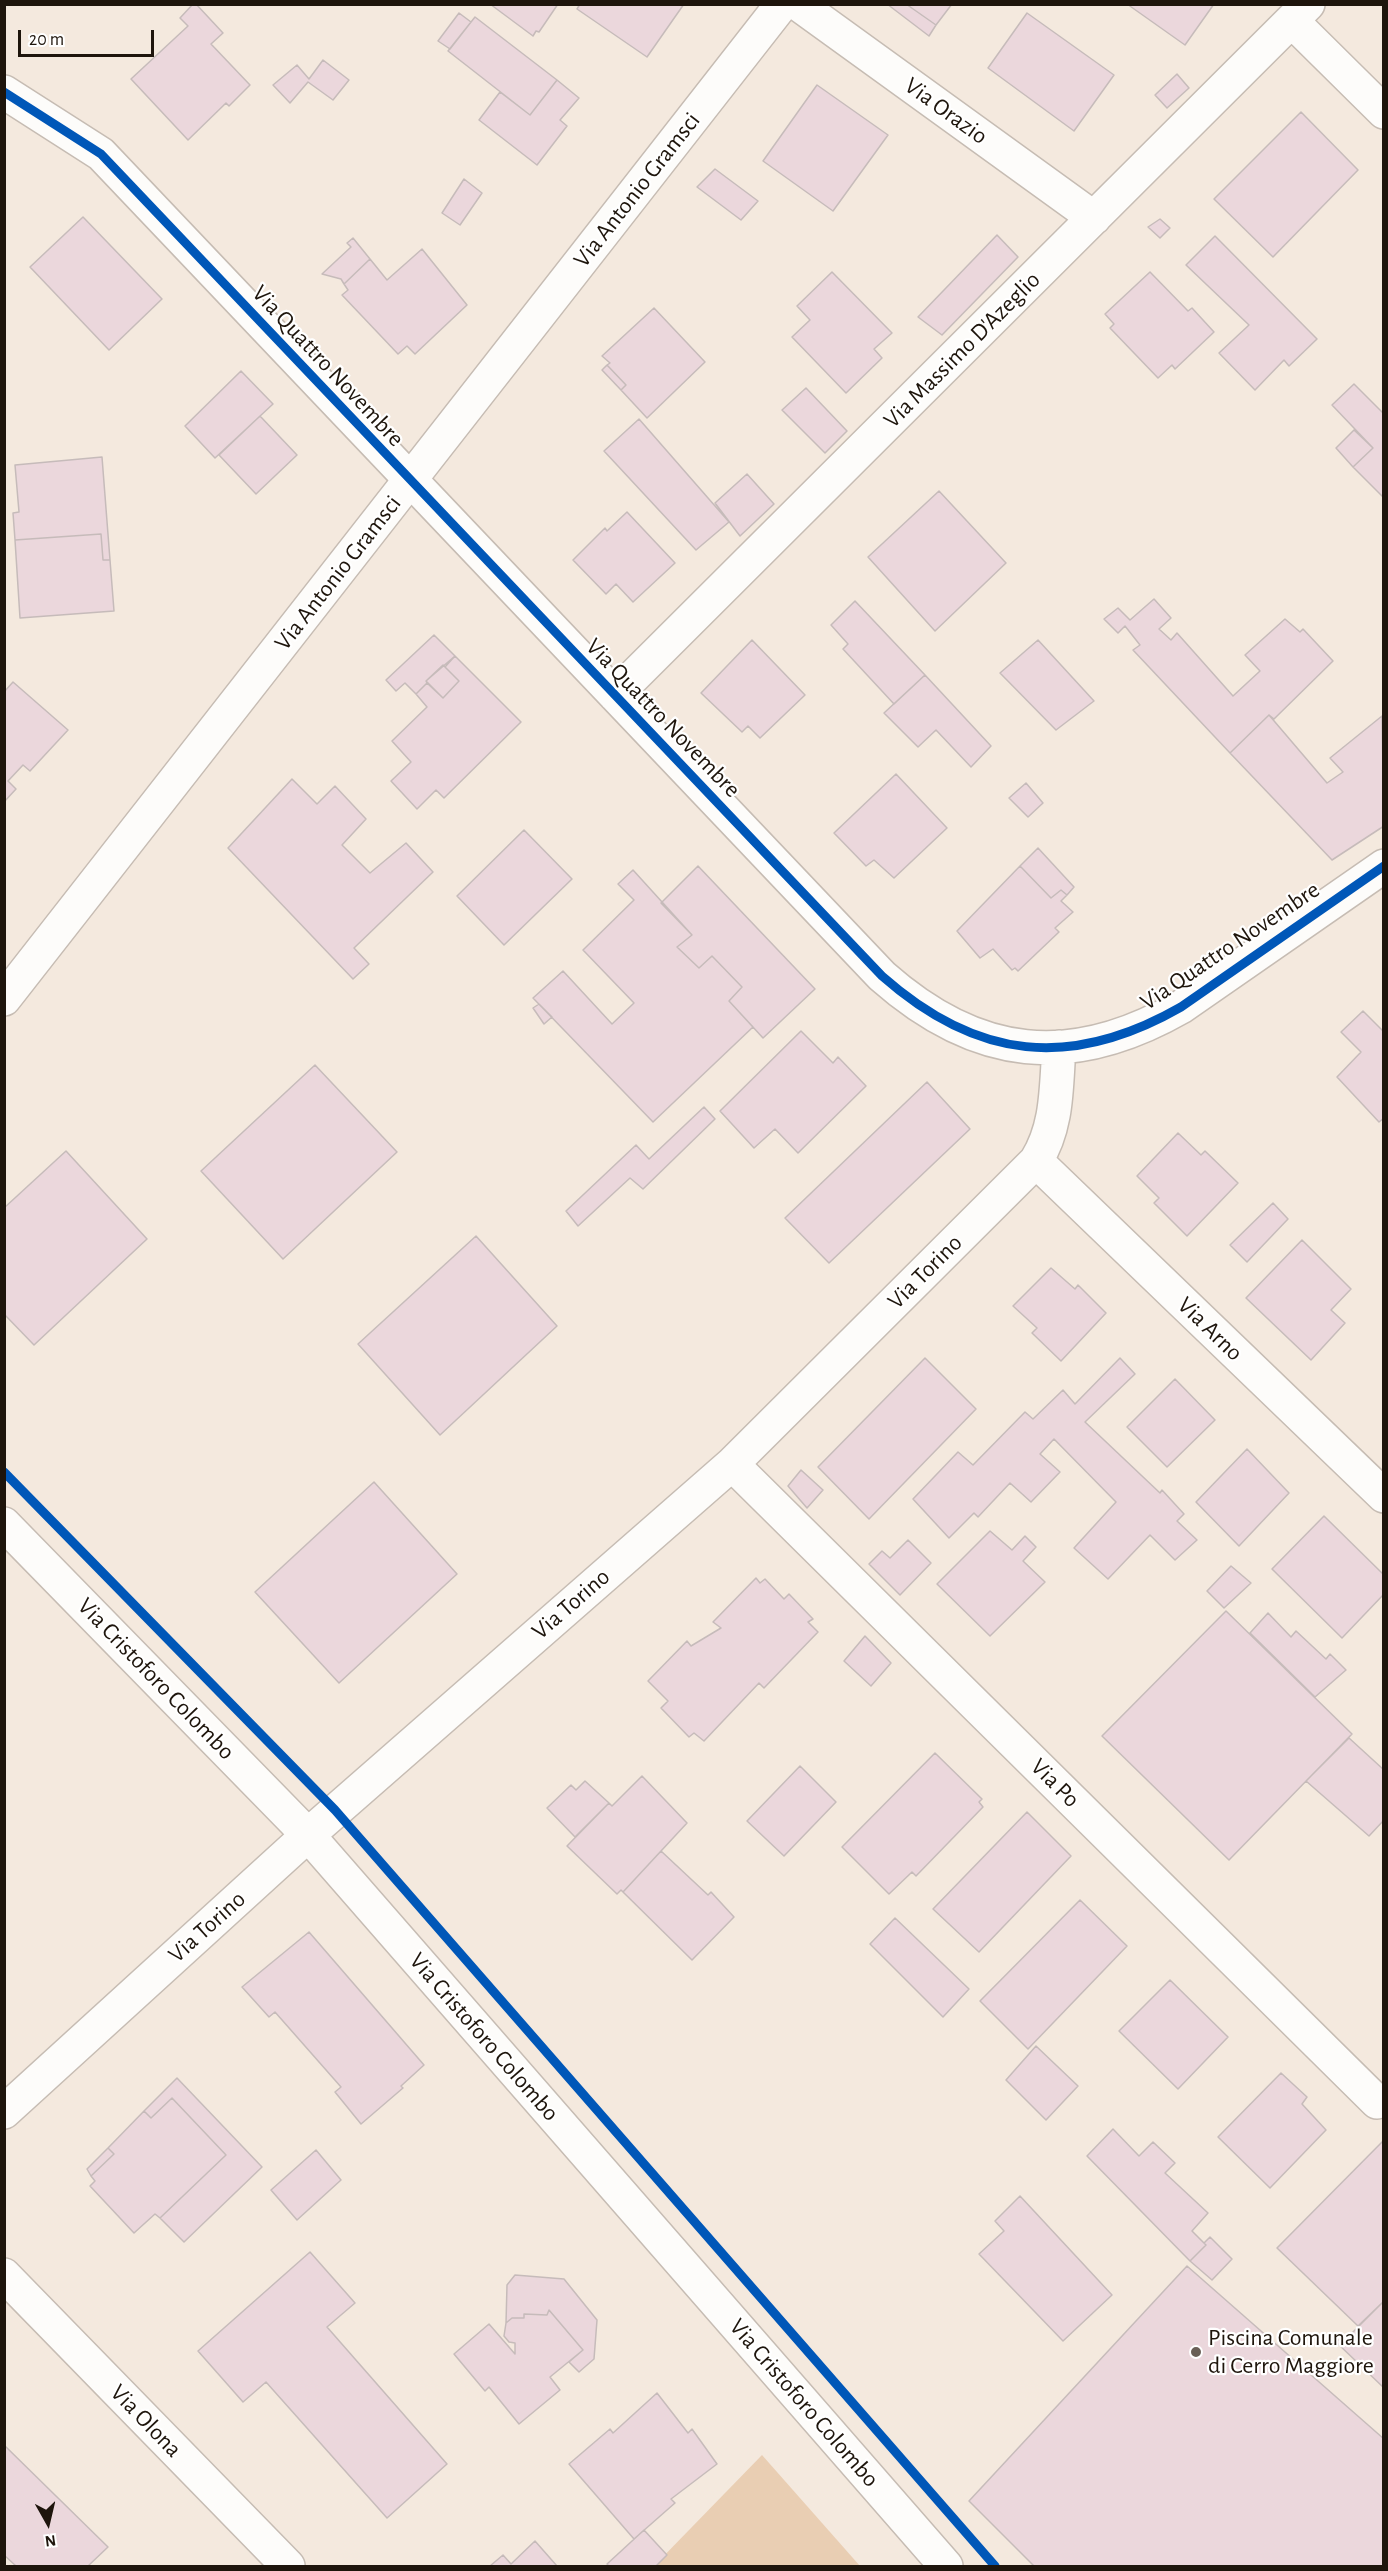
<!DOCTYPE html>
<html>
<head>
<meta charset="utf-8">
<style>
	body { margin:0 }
	#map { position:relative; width:1388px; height:2571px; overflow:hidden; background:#f4e9de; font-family:"Alegreya Sans",sans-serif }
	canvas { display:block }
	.frame { position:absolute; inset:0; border:6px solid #1e150c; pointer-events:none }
	.north { position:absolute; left:18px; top:2493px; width:60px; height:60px; -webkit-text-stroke:4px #fff; paint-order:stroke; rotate:172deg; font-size:16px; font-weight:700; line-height:24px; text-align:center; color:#1e150c }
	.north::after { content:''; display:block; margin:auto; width:21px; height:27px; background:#1e150c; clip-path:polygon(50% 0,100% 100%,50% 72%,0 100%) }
	.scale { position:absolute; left:18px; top:30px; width:136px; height:27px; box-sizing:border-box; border:3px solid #1e150c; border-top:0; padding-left:8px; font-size:18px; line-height:21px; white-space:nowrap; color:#1e150c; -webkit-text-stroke:4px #fff; paint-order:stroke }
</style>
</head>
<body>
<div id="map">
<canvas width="1388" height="2571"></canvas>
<div class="frame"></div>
<div class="north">N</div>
<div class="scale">20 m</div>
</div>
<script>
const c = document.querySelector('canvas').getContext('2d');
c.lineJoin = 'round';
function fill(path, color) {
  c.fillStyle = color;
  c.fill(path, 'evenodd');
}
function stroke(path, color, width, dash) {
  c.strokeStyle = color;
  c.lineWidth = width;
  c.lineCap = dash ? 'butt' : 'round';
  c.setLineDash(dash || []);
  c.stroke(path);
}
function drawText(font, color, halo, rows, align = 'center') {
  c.font = font + ' "Alegreya Sans",sans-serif';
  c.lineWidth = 4.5;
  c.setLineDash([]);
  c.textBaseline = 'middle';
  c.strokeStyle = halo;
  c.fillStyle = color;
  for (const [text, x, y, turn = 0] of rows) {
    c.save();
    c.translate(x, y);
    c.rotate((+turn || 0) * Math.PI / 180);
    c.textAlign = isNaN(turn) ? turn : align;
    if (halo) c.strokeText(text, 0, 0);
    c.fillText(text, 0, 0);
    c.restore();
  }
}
fill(new Path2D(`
	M762,2455l98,111h-206z`), '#e9ceb3');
const building = new Path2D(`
	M193,4h3l27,29 -12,11 39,41 -21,21 -3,-3 -38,37 -57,-61 57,-53 -8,-8z
	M490,4h68l-19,28 -3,-1 -3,5z
	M580,4h104l-37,53 -70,-48z
	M887,4h19l30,21 -7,11z
	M906,4h46l-16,21z
	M1127,4h87l-29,41z
	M459,13l12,9 -21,27 -12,-8z
	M1027,13l87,62 -40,56 -86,-63z
	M475,17l82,63 -27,35 -82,-64z
	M323,60l26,20 -16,20 -25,-18 -18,21 -17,-18 24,-20 12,14z
	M1177,74l12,14 -22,20 -12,-13z
	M557,80l22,18 -19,22 7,6 -30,39 -58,-45 21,-28 30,23z
	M817,85l71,50 -55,76 -70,-50z
	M1301,112l57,58 -85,87 -59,-58z
	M715,169l43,32 -17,19 -44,-33z
	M464,179l18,14 -22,32 -18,-12z
	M83,217l79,82 -53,51 -79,-83z
	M1160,219l10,9 -10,10 -12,-11z
	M997,235l21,22 -76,78 -24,-18z
	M1215,236l102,103 -28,27 -5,-6 -29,30 -36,-37 30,-28 -63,-60z
	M353,238l17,21 -26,25 -3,-5 -19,-5 29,-27 -4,-4z
	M422,249l45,56 -52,49 -8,-8 -9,8 -56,-59 6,-5 -4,-6 26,-25 17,21z
	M832,272l60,61 -18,16 8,9 -36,35 -54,-56 18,-17 -13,-14z
	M1150,272l38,39 4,-3 22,24 -39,37 -3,-4 -14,13 -48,-50 4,-4 -9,-10z
	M654,308l51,54 -58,56 -26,-28 5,-5 -19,-20 3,-2 -8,-7z
	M607,365l19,20 -5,5 -19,-20z
	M241,371l32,33 -58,54 -30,-32z
	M1354,384l30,30v84l-31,-31 20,-19 -41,-43z
	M806,388l41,43 -22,22 -43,-43z
	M260,416l37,39 -41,39 -37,-39z
	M639,419l90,103 -33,28 -92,-99z
	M1354,430l19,18 -20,19 -17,-19z
	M102,457l8,103h-7l-2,-26 -86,6 -2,-27 6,-1 -4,-47z
	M747,474l27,30 -34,32 -25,-33z
	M939,491l67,72 -71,68 -67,-74z
	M627,512l48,51 -42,39 -17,-18 -10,10 -33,-34 32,-32 2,3z
	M101,534l2,26h7l4,51 -94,7 -5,-78z
	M1154,599l17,19 -12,11 12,11 6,-7 56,63 27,-25 -15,-16 40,-36 15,13 3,-3 30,32 -59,58 -5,-4 -39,38 -97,-103 7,-5 -15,-19 -7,7 -14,-14 14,-11 12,12z
	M855,601l70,74 -31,29 -51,-55 5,-5 -17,-19z
	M434,635l21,21 -29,25 1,2 -11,11 -11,-11 -9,8 -10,-11z
	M752,640l53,55 -45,43 -12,-12 -6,6 -41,-39z
	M1038,640l56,61 -38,29 -56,-57z
	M455,656l66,66 -77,76 -8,-8 -19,19 -26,-28 20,-19 -19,-21 35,-34 -11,-13 11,-11 16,15 16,-17 -14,-14z
	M443,665l16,16 -16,17 -17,-17z
	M925,675l66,71 -20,21 -35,-37 -18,17 -34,-34z
	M13,682l55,48 -38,41 -7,-6 -15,16 8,8 -12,13v-110z
	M1269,715l58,68 16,-11 -13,-14 52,-42 2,110 -52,34 -102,-107z
	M896,774l51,54 -53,50 -20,-18 -8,6 -32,-33z
	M292,779l25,25 18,-18 31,33 -24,26 28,28 36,-30 27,29 -79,76 15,16 -16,15 -125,-131z
	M1026,783l17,20 -15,14 -19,-19z
	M524,830l48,49 -68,66 -47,-49z
	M1038,848l36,39 -7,8 -6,-5 -10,8 -31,-32z
	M698,866l117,123 -52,49 -34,-37 13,-14 -30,-31 -13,12 -22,-21 15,-12 -31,-32z
	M1020,866l31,32 10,-8 6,5 -6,6 12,11 -18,16 4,4 -41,39 -3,-3 -3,2 -19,-21 -13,9 -23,-27z
	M633,870l59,65 -15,12 22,21 13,-12 30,31 -13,14 24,26 -100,95 -120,-124 30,-27 49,53 22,-21 -51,-53 51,-50 -16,-16z
	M539,1004l13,13 -8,7 -11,-16z
	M1363,1011l21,21v86l-5,4 -42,-45 24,-25 -20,-20z
	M801,1031l32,32 5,-6 28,29 -68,67 -23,-24 -21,19 -34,-37z
	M315,1065l82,87 -114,107 -82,-88z
	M927,1082l43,47 -141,134 -44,-45z
	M704,1107l11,12 -72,70 -13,-11 -52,48 -12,-15 70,-66 13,14z
	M1178,1133l23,22 4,-4 33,32 -51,53 -33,-33 5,-5 -22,-22z
	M66,1151l81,88 -113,106 -30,-31v-106z
	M1273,1203l15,16 -41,43 -17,-17z
	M476,1236l81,90 -117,109 -82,-91z
	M1302,1240l49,49 -20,21 14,13 -34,37 -65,-62z
	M1051,1268l24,21 3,-4 28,28 -45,48 -29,-28 5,-5 -24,-22z
	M925,1358l51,51 -107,110 -51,-52z
	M1120,1358l15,16 -50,48 75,71 2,-3 22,24 -7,7 20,19 -22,20 -25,-25 -42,44 -34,-31 42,-46 -62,-63 -14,15 20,18 -29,30 -21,-19 -32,34 -4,-4 -25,25 -36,-39 45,-47 15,13 52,-53 8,7 30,-29 12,14z
	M1175,1379l40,41 -48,47 -40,-40z
	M1247,1449l42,44 -50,53 -43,-44z
	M801,1470l22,20 -16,18 -19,-22z
	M374,1482l83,92 -118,109 -84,-91z
	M1324,1516l60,59v19l-42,44 -70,-69z
	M990,1531l22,19 13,-14 11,11 -13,14 22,21 -55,54 -53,-52z
	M908,1540l23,23 -31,32 -31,-31 13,-13 8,7z
	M1231,1566l20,17 -27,25 -17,-17z
	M756,1578l4,5 5,-4 19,20 5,-5 24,25 -5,3 10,10 -54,56 -5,-5 -55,58 -10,-8 -5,4 -28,-29 7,-7 -20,-20 39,-40 4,5 30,-18 -8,-6z
	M1226,1611l126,123 -123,126 -127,-124z
	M1268,1613l23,24 5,-6 30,28 4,-5 16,16 -31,27 -65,-64z
	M865,1636l26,27 -20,23 -27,-25z
	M1349,1738l35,32v50l-15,16 -63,-55z
	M935,1753l47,46 -3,3 4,5 -67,69 -4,-4 -23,22 -47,-47z
	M800,1766l36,36 -52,54 -37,-35z
	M642,1776l45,47 -64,69 -2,-2 -4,4 -50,-48 42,-43 3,3z
	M585,1781l24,22 -34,34 -28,-29 24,-23 5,5z
	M1027,1812l44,44 -92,96 -46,-43z
	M661,1851l47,44 3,-3 23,25 -42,43 -69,-68z
	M1080,1900l47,46 -99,103 -48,-48z
	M895,1918l74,71 -26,28 -73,-73z
	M309,1932l115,133 -23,21 2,2 -42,36 -26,-32 6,-5 -66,-75 -6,5 -27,-30z
	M1170,1980l58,57 -50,52 -59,-58z
	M1036,2046l42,40 -32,34 -40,-40z
	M1281,2073l26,24 -5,7 24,26 -56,58 -52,-51z
	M177,2078l85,89 -78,75 -24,-24 66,-63 -54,-57 -21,20 -7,-7z
	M172,2098l54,57 -66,63 -5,-4 -21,19 -44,-47 5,-5 -4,-5 23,-22 -6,-6 36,-37 7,7z
	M1113,2129l26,27 14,-14 22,21 -10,10 43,40 -16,18 14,14 -16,16 -103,-105z
	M1384,2140v161l-26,25 -81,-78z
	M108,2148l6,6 -23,22 -4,-7z
	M316,2150l25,30 -44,40 -26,-30z
	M1020,2196l92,99 -49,46 -84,-87 25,-23 -9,-10z
	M1210,2237l22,22 -20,21 -22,-19 16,-16 -2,-2z
	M310,2252l45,51 -28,24 120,137 -60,54 -121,-136 -23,20 -45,-51z
	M1187,2266l197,173v127h-350l-65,-65z
	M515,2275l49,4 33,41 -3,39 -15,13 -10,-10 14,-12 -34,-40 -2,5 -23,-1v4h-12l-6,5 1,-38z
	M1384,2301v87l-48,-46 5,-4 3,3z
	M549,2310l34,40 -33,27 10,13 -41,34 -30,-37 -4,4 -31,-37 35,-30 26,30v-11l-6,-1 -5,-6 2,-13 6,-5h12v-4l23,1z
	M657,2393l31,40 4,-4 25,35 -46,35 4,4 -41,36 -65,-75 41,-35 3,4z
	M4,2445l104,102 -20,19h-72l-12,-11z
	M644,2530l23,25 -11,11h-47l-2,-2z
	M535,2541l22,25h-67l13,-11 8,9z`);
fill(building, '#ebd7dc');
stroke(building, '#c6bbba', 1.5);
const minor = new Path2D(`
	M798,4l296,214
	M1292,21l92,91
	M4,92l97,62 781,822c95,84 189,94 299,31l203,-141
	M615,695l693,-691
	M1036,1161l348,335
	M732,1464l645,638
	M4,2112l304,-277 424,-371 304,-303c22,-35 20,-74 23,-114
	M4,2275l284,291`);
const tertiary = new Path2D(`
	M4,999l778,-995
	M4,1524l304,311 638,731`);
stroke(minor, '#c6bcb3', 36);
stroke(tertiary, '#c6bcb3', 36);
stroke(minor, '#fdfcfa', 33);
stroke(tertiary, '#fdfcfa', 33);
stroke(new Path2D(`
	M4,92l97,62 781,822c95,84 189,94 299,31l203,-141
	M4,1472l331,338 660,756`), '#0057b8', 9);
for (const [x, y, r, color] of [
	[1196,2352,6,"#695f56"]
]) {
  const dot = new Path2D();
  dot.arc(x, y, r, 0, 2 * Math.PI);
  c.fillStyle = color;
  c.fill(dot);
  stroke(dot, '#fff', 2);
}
drawText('24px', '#1e150c', '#fff', [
	["Via Orazio",946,111,36],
	["Via Antonio Gramsci",637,190,-52],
	["Via Massimo D'Azeglio",962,350,-45],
	["Via Quattro Novembre",328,366,47],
	["Via Antonio Gramsci",338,573,-52],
	["Via Quattro Novembre",663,718,46],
	["Via Quattro Novembre",1230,946,-34],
	["Via Torino",925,1272,-45],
	["Via Arno",1210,1329,44],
	["Via Torino",571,1604,-41],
	["Via Cristoforo Colombo",156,1679,46],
	["Via Po",1055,1783,45],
	["Via Torino",207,1927,-42],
	["Via Cristoforo Colombo",484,2037,49],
	["Via Cristoforo Colombo",804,2403,49],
	["Via Olona",146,2421,46]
]);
drawText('24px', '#1e150c', '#fff', [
	["Piscina Comunale",1208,2338],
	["di Cerro Maggiore",1208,2366]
], 'left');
</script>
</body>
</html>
